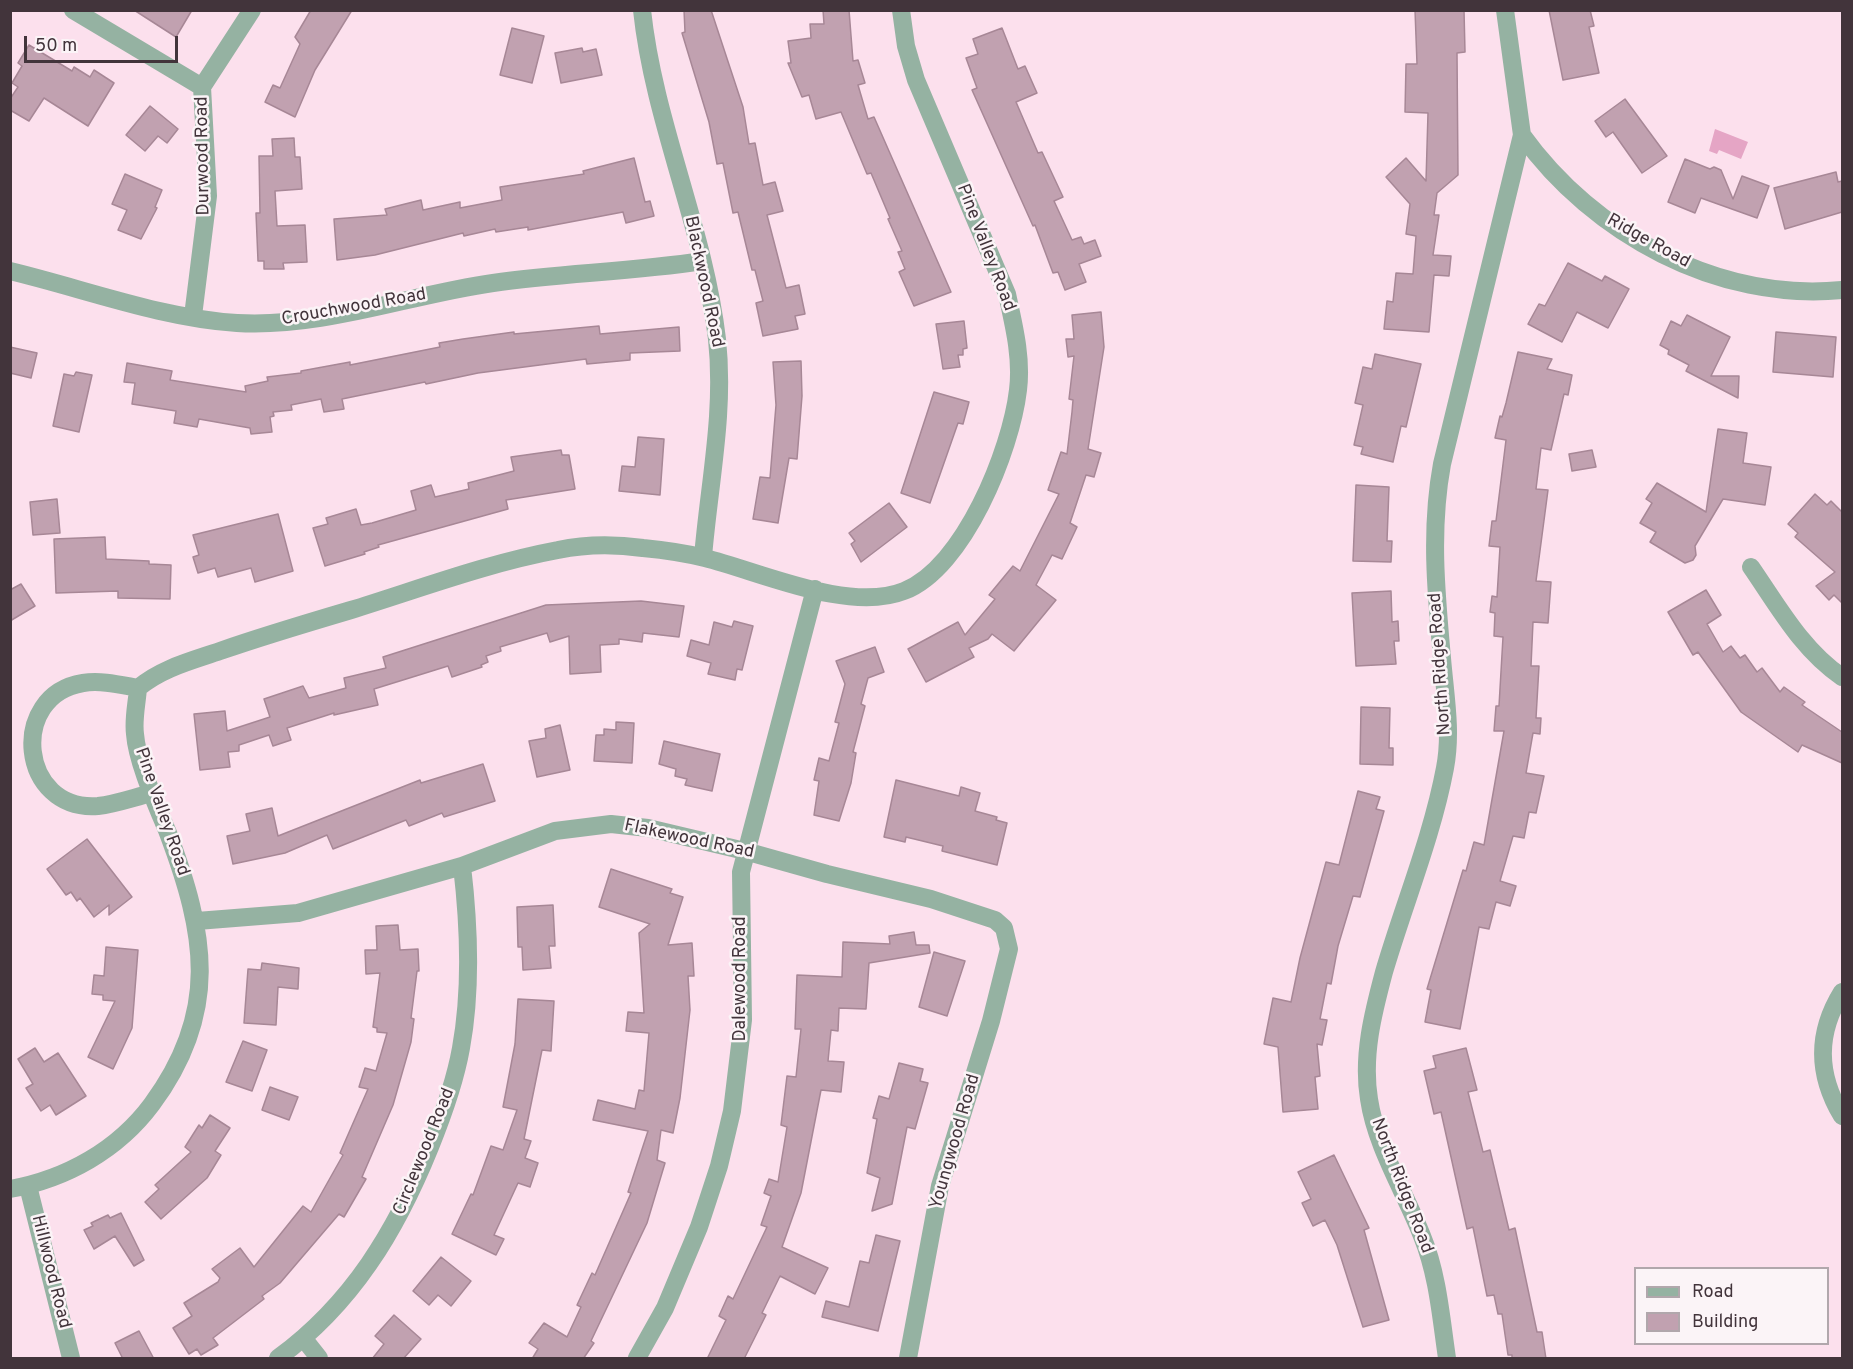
<!DOCTYPE html>
<html>
<head>
<meta charset="utf-8">
<style>
	body { margin:0 }
	#map { position:relative; width:1853px; height:1369px; overflow:hidden; background:#fce0ed; font-family:Overpass,sans-serif }
	canvas { display:block }
	.frame { position:absolute; inset:0; border:12px solid #42343b; pointer-events:none }
	.legend { position:absolute; left:1634px; top:1267px; width:195px; height:78px; box-sizing:border-box; background:#fbf4f7; border:2px solid #b1a7ac; margin:0; padding:8px 10px; list-style:none; font-size:18px; color:#42343b }
	.legend li { display:flex; align-items:center; gap:12px; height:30px }
	.legend b { width:30px; border:2px solid #b1a7ac }
	.scale { position:absolute; left:24px; top:36px; width:154px; height:27px; box-sizing:border-box; border:3px solid #42343b; border-top:0; padding-left:8px; font-size:18px; line-height:21px; white-space:nowrap; color:#42343b; -webkit-text-stroke:4px #fbf4f7; paint-order:stroke }
</style>
</head>
<body>
<div id="map">
<canvas width="1853" height="1369"></canvas>
<div class="frame"></div>
<ul class="legend">
<li><b style="height:8px;background:#95b2a2"></b>Road</li>
<li><b style="height:16px;background:#c1a1b0"></b>Building</li>
</ul>
<div class="scale">50 m</div>
</div>
<script>
const c = document.querySelector('canvas').getContext('2d');
c.lineJoin = 'round';
function fill(path, color) {
  c.fillStyle = color;
  c.fill(path, 'evenodd');
}
function stroke(path, color, width, dash) {
  c.strokeStyle = color;
  c.lineWidth = width;
  c.lineCap = dash ? 'butt' : 'round';
  c.setLineDash(dash || []);
  c.stroke(path);
}
function drawText(font, color, halo, rows, align = 'center') {
  c.font = font + ' Overpass,sans-serif';
  c.lineWidth = 5;
  c.setLineDash([]);
  c.textBaseline = 'middle';
  c.strokeStyle = halo;
  c.fillStyle = color;
  for (const [text, x, y, turn = 0] of rows) {
    c.save();
    c.translate(x, y);
    c.rotate((+turn || 0) * Math.PI / 180);
    c.textAlign = isNaN(turn) ? turn : align;
    if (halo) c.strokeText(text, 0, 0);
    c.fillText(text, 0, 0);
    c.restore();
  }
}
fill(new Path2D(`
	M1715,129l33,13 -7,17 -22,-9 -2,4 -8,-3z`), '#e5a5c5');
const building = new Path2D(`
	M134,10h58l-16,27z
	M311,10h41l-37,60 -20,47 -30,-15 8,-17 7,3 20,-44 -5,-7z
	M684,10h27l32,97 6,37 6,-1 8,42 12,-3 8,29 -16,4 19,73 13,-3 6,29 -10,2 3,13 -35,7 -7,-33 7,-2 -8,-31h-3l-14,-58 -5,1 -10,-50 -6,1 -8,-42 -27,-89 3,-1z
	M823,10h26l4,51 5,-1 7,23 -7,2 10,34 6,-2 77,175 -37,14 -15,-34 6,-3 -7,-17 4,-1 -14,-32 2,-1 -19,-45 -4,1 -26,-62 -25,7 -7,-24 -7,2 -14,-34h3l-3,-22 23,-3 -1,-14h14z
	M1415,10h49l1,42 -8,1 1,122 -21,18 -3,22h5l-6,40 18,1 -2,20 -15,-1 -5,57 -45,-3 3,-28 6,1 3,-29 17,1 3,-38 -10,-2 4,-30 -24,-27 20,-19 20,23 2,-68 -23,-1 1,-48h11z
	M1549,10h41l4,16 -5,1 10,46 -36,7z
	M512,28l32,8 -12,47 -32,-8z
	M1002,28l16,41 7,-3 12,27 -21,9 22,51 4,-1 21,45 -9,4 18,39 9,-3 3,7 11,-4 6,16 -22,8 7,18 -21,8 -7,-18 -5,1 -18,-48 -2,1 -61,-136 5,-2 -11,-30 12,-4 -5,-15z
	M29,45l43,26 2,-4 16,10 4,-7 20,13 -26,43 -44,-28 -15,23 -19,-11v-11l8,-12 -6,-4 10,-17 -4,-3z
	M582,48l1,4 13,-3 6,26 -41,8 -6,-30z
	M1625,99l42,57 -25,17 -29,-41 -7,5 -11,-16z
	M150,106l28,23 -11,14 -9,-7 -13,15 -19,-16z
	M294,138l1,19h5l2,32 -27,2 2,35 28,-1 2,37 -24,1 1,6h-20v-8h-6l-2,-48h4l-1,-57h14l-1,-17z
	M634,158l11,44 5,-1 4,15 -28,7 -3,-11 -95,18v-3l-32,5 -1,-3 -31,7 -1,-3 -88,22 -38,5 -3,-41 53,-4 -2,-6 36,-9 2,10 37,-8v6l42,-8 -2,-13 84,-13 -1,-3z
	M1685,159l25,10 4,-2 7,3 12,29 9,-23 27,10 -12,32 -56,-20 -6,15 -27,-11z
	M1836,172l2,10 4,-1v31l-57,17 -11,-41z
	M125,174l37,16 -7,17 2,1 -16,31 -23,-9 9,-20 -15,-6z
	M1568,263l34,18 3,-5 24,13 -21,39 -31,-16 -15,30 -34,-18 11,-20 6,2z
	M1101,312l3,35 -16,102 13,4 -7,24 -8,-2 -16,48 7,4 -15,32 -10,-4 -16,30 20,15 -42,51 -22,-17 -4,5 -19,9 5,9 -48,25 -18,-33 50,-27 7,13 30,-36 -6,-4 24,-29 7,5 39,-77 -11,-4 13,-38 6,2 5,-42 1,-12 -4,-1 5,-43 -6,1 -2,-18h8l-2,-24z
	M1687,315l43,22 -19,39h28l-1,22 -52,-27 3,-6 -21,-11 1,-4 -9,-5 11,-24 10,5z
	M964,321l3,27 -4,1v6h-5l2,12 -17,2 -7,-45z
	M599,326l1,8 79,-7 1,24 -50,2v7l-43,4 -1,-5 -108,14 -52,11 -1,-2 -83,17 2,10 -20,3 -3,-13 -30,6 1,5 -19,2 1,4 -4,1 2,15 -21,2 -1,-6 -51,-9 -2,8 -23,-4 2,-12 -44,-7 3,-21 -11,-1 3,-19 45,8 -2,9 76,12 -1,-6 23,-5 -1,-4 34,-4v-2l49,-9v3l90,-18 -1,-4 24,-4 51,-7v2z
	M1776,332l60,5 -3,40 -60,-5z
	M10,347l27,6 -6,25 -21,-5z
	M1518,352l34,7 -5,10 25,6 -4,20 -4,-1 -13,56 -10,-2 -5,41 12,1 -12,91 15,1 -3,41 -15,-1 -2,44h8l-3,52h5l-1,16 -7,-1 -7,40 18,3 -8,37 -7,-1 -5,26 -11,-2 -13,45 16,5 -6,20 -14,-4 -7,27 -10,-2 -19,102 -35,-7 6,-32 -4,-1 36,-119 3,1 8,-29 10,3 20,-114h-10l2,-25h3l4,-69 -9,-1 1,-23 -5,-1 2,-16 5,1 3,-50 -11,-1 3,-25h4l10,-81 -11,-2 5,-22 2,1 4,-14z
	M1375,354l46,10 -15,63 -5,-1 -8,36 -32,-8 2,-7 -9,-2 9,-40 -8,-2 8,-36 9,2z
	M801,361l1,35 -5,63 -8,-1 -11,65 -25,-4 7,-42 10,1 6,-73 -3,-43z
	M76,372l16,3 -13,57 -26,-6 11,-52 10,2z
	M934,392l35,10 -6,22 -5,-1 -28,80 -29,-10z
	M1718,429l29,4 -4,30 28,4 -6,38 -42,-6 -28,47 1,9 -3,5 -8,3 -35,-21 6,-10 -16,-9 12,-20 -6,-4 11,-16 49,29z
	M638,437l26,2 -4,56 -41,-4 3,-25 13,1z
	M561,450l1,5h7l6,34 -69,11 2,9 -130,36 1,2 -15,5 1,2 -40,12 -12,-38 15,-4 -2,-6 30,-9 5,16 11,-2 44,-13 -5,-19 20,-6 4,12 34,-8 -1,-6 46,-12 -3,-14z
	M1592,450l4,17 -24,4 -3,-17z
	M1356,485l33,2 -2,54h5l-1,21 -38,-1z
	M1815,494l12,11 4,-4 11,11v91l-8,-8 -5,5 -13,-14 19,-14 -40,-35 3,-4 -10,-9z
	M57,499l3,34 -27,2 -3,-33z
	M889,503l18,24 -46,35 -10,-18 4,-3 -6,-8z
	M278,514l15,57 -38,11 -4,-14 -33,9 -3,-9 -17,5 -5,-16 6,-2 -6,-20z
	M105,537l1,22 43,2v3l22,1 -1,34 -52,-1v-7l-62,2 -2,-54z
	M21,584l14,22 -25,15v-31z
	M1706,590l15,25 -14,9 16,28 8,-6 9,12 5,-3 12,17 5,-4 18,24 4,-5 21,15 -3,3 40,27v31l-40,-18 -4,7 -57,-40 -43,-60 -5,3 -25,-43z
	M1391,591l1,31 6,-1 1,20h-5l2,23 -40,2 -4,-73z
	M641,601l43,5 -5,31 -36,-4 -1,9 -23,-3v5l-19,1 1,27 -31,2 -1,-38 -19,6 -3,-9 -47,14 1,4 -15,5 2,6 -7,3 1,2 -30,10 -4,-11 -74,23 4,16 -44,10v-2l-47,15 4,12 -18,6 -4,-11 -30,10v6l-11,1 2,15 -30,3 -6,-56 31,-3 2,20 43,-14 -6,-18 39,-13 6,12 37,-10 -2,-10 42,-10 -3,-11 163,-52z
	M734,621l19,5 -11,44 -5,-1 -2,11 -27,-6 3,-11 -24,-7 4,-16 18,5 5,-23 18,5z
	M875,647l9,25 -16,6 -7,26 4,2 -12,46 3,1 -5,30 -12,38 -25,-6 5,-34 -5,-1 5,-22 10,3 10,-38 -4,-1 10,-38 -9,-23z
	M1361,707l29,1 -1,40h4v17l-33,-1z
	M616,722l18,1 -2,40 -38,-2 2,-26h8v-6l12,1z
	M560,725l10,45 -33,7 -8,-36 17,-3 -1,-9z
	M664,741l56,13 -8,37 -27,-6 2,-6 -12,-3 1,-7 -17,-5z
	M483,764l12,37 -51,16 -2,-4 -33,13 -3,-6 -73,29 -6,-14 -42,18 -52,11 -6,-28 23,-5 -4,-17 26,-6 6,28 142,-56 1,3z
	M896,780l63,16 2,-9 19,6 -5,18 22,6 -1,3 11,3 -10,42 -55,-14 1,-5 -37,-9 -1,5 -21,-5z
	M1358,791l22,6 -4,12 8,2 -24,86 -7,-1 -15,50 -7,38 -4,-1 -7,36 7,1 -5,25 -5,-1 3,32 -5,1 3,32 -35,3 -5,-65 -14,-3 9,-46 18,4 9,-44 26,-96 13,3z
	M87,839l45,58 -23,18v-10l-15,12 -14,-19 -3,3 -6,-9 -5,3 -19,-26z
	M611,869l61,20 -2,4 13,4 -15,48 24,-2 2,33h-6l2,34 -10,88 -7,35 -12,-3 -4,30 8,3 -18,60 -56,118 3,2 -11,16h-51l6,-10 -9,-6 15,-20 23,14 14,-30 -4,-2 15,-32 3,2 36,-82 -3,-1 20,-61 -55,-11 5,-20 37,9 4,-19 5,1 5,-58 -23,-2 2,-19 16,1 -5,-80 11,-9 -51,-17z
	M553,905l2,41h-6l2,22 -28,2 -1,-23h-4l-1,-40z
	M398,925l2,25 18,-1 1,22h-2l-6,47 3,1 -3,23 -18,63 -31,72 4,2 -22,38 -5,-3 -59,69 -18,13 2,3 -51,39 5,7 -17,10 -4,-6 -8,5 -16,-26 19,-12 -8,-13 34,-21 2,-4 -8,-9 28,-21 14,19 49,-61 8,6 32,-57 -3,-2 28,-64 -9,-2 6,-19 11,3 11,-38 -10,-1v-4l-4,-1 7,-54 -14,1 -1,-24h12l-1,-24z
	M914,932l2,13h13l1,8 -61,10 -3,46 -27,-1 -1,23 -7,-1 -3,31 16,1 -3,30 -20,-2 -20,103 -19,54 46,21 -13,26 -35,-18 -18,37 4,2 -22,44h-37l19,-39 -7,-4 9,-20 5,3 34,-72 -6,-2 10,-29 -7,-3 5,-14 9,3 9,-55 -6,-2 6,-49 9,1 5,-48h-6l2,-54 45,2 1,-35 47,2 -1,-8z
	M106,947l32,3 -6,78 -19,41 -25,-12 27,-56 -12,-1v-5l-11,-1 2,-19 10,1z
	M934,952l31,9 -18,55 -28,-9z
	M262,963l37,5 -1,21 -20,-2 -2,38 -32,-2 4,-54 13,1z
	M518,999l36,2 -3,50 -9,-1 -18,89 7,2 -6,17 13,5 -8,24 -12,-4 -24,52 10,4 -8,16 -44,-21 19,-40 2,1 18,-49 12,4 14,-40 -14,-3 12,-63z
	M243,1041l24,9 -15,41 -26,-9z
	M35,1048l9,14 14,-9 28,43 -30,19 -6,-10 -9,6 -15,-23 7,-4 -15,-25z
	M1466,1048l11,42 -9,2 15,60 7,-2 19,80 6,-2 22,104h5l4,27h-34v-4h-4l-6,-41h-4l-4,-19 -7,1 -14,-69 -6,2 -26,-117 -7,2 -10,-43 12,-3 -3,-12z
	M899,1063l24,6 -3,12 8,2 -13,46 -8,-2 -15,77 -20,7 8,-33 -13,-5 10,-54 -4,-1 6,-22 10,3z
	M270,1087l28,10 -9,23 -27,-10z
	M210,1115l20,13 -15,23 6,4 -14,23 -46,41 -16,-17 14,-13 -4,-4 36,-33 -6,-5 14,-22 3,3z
	M1334,1155l35,73 -5,2 25,90 -26,7 -26,-82 -12,-25 -12,6 -11,-23 9,-4 -13,-27z
	M121,1213l23,47 -10,6 -19,-30 -21,13 -10,-19 9,-4 -2,-3 17,-8 2,3z
	M876,1235l24,6 -22,90 -56,-14 4,-16 23,6 11,-46 9,2z
	M441,1257l30,24 -20,25 -13,-11 -9,10 -16,-14z
	M394,1315l27,24 -18,20h-31l12,-15 -9,-8z
	M139,1331l15,28h-31l-8,-16z`);
fill(building, '#c1a1b0');
stroke(building, '#a78796', 1.5);
stroke(new Path2D(`
	M73,10l129,77
	M642,10c12,113 62,217 75,329 8,74 -8,145 -14,218
	M1522,135c71,99 196,167 320,155
	M10,271c75,18 151,47 227,52 87,5 171,-28 256,-40 69,-10 139,-11 209,-22
	M193,316l15,-120 -6,-109 50,-77
	M1751,567c27,39 51,83 91,110
	M138,688c-17,-3 -37,-8 -55,-5 -75,12 -64,129 15,123 18,-2 37,-9 54,-13
	M197,921l101,-8 164,-47 93,-35 56,-7 37,4 97,23 82,23 104,25 64,21 9,8 5,21 -18,72 -51,165 -32,172
	M1842,992c-26,42 -25,82 0,124
	M28,1186l43,172
	M10,1189c56,-10 108,-39 142,-85 68,-92 54,-170 16,-271 -11,-27 -31,-71 -33,-99 -2,-15 2,-31 3,-46 24,-20 53,-27 82,-37 43,-15 87,-28 131,-41 68,-21 137,-47 207,-60 28,-6 57,-6 85,-2 21,2 42,5 62,10 56,14 144,55 199,33 60,-23 107,-141 114,-201 4,-32 -4,-64 -11,-96l-91,-214 -10,-34 -5,-36
	M304,1339l15,19
	M278,1358c74,-54 118,-127 152,-211 13,-32 25,-65 31,-99 11,-60 8,-123 1,-182
	M637,1358l28,-50 34,-81 20,-61 13,-55 11,-91 -2,-148 74,-283
	M1447,1358c-6,-40 -9,-83 -25,-122 -17,-44 -46,-89 -53,-137 -7,-43 4,-86 15,-127 20,-68 48,-135 61,-204 7,-37 0,-73 -3,-110 -6,-66 -12,-129 0,-194l80,-329 -17,-125`), '#95b2a2', 18);
drawText('18px', '#42343b', '#fbf4f7', [
	["Durwood Road",204,156,-91],
	["Ridge Road",1648,242,29],
	["Pine Valley Road",985,248,69],
	["Blackwood Road",703,282,78],
	["Crouchwood Road",354,308,-10],
	["North Ridge Road",1441,664,-94],
	["Pine Valley Road",161,812,71],
	["Flakewood Road",689,840,12],
	["Dalewood Road",741,979,-90],
	["Youngwood Road",956,1142,-74],
	["Circlewood Road",425,1152,-68],
	["North Ridge Road",1401,1186,69],
	["Hillwood Road",50,1272,76]
]);
</script>
</body>
</html>
